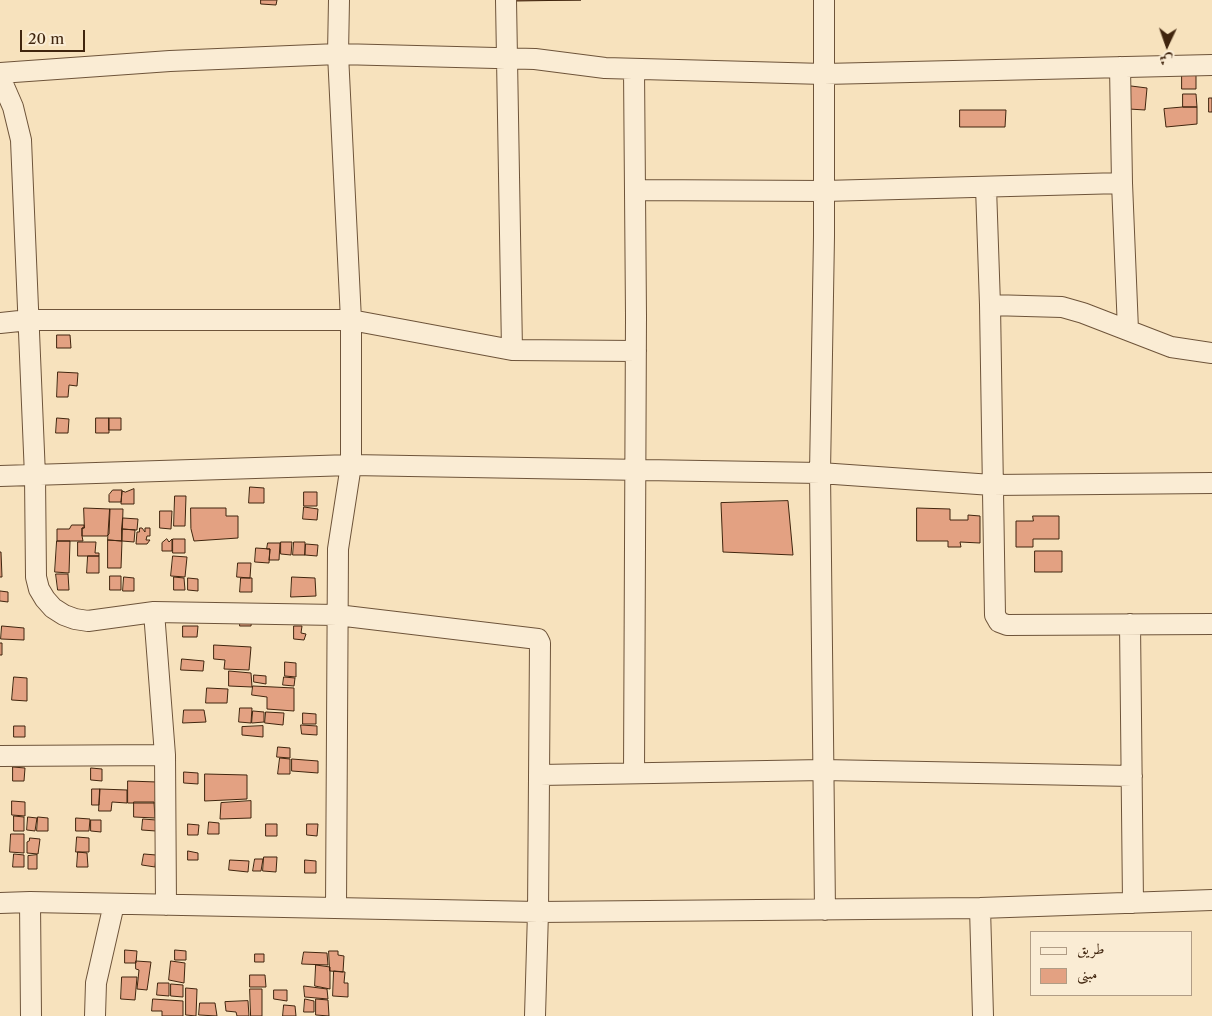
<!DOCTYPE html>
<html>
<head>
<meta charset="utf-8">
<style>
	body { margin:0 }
	#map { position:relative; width:1212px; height:1016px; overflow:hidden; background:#f7e2bd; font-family:"Libre Caslon Text",Amiri,serif }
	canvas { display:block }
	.legend { position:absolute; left:1030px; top:931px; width:162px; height:65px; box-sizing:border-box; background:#faecd4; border:1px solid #b09c85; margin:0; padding:6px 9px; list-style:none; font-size:15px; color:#40250e }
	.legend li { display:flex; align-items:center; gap:10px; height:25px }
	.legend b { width:25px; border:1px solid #b09c85 }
	.north { position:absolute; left:1142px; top:20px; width:50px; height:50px; -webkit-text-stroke:4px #faecd4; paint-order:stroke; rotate:183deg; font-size:14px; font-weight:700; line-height:20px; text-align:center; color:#40250e }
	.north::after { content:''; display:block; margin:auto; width:18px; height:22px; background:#40250e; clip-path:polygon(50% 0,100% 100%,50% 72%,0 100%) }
	.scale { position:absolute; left:20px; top:30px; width:65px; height:22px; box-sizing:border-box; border:2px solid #40250e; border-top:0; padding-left:6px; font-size:15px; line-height:18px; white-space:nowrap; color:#40250e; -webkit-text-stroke:4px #faecd4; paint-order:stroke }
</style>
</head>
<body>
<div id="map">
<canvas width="1212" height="1016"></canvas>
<ul class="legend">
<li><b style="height:6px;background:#faecd4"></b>طريق</li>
<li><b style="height:14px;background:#e3a182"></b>مبنى</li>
</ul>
<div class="north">ش</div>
<div class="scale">20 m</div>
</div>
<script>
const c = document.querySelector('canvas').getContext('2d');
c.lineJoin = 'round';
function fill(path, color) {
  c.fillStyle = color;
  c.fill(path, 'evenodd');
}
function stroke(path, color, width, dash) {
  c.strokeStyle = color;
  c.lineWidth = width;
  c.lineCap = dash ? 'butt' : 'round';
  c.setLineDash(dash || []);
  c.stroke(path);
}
const building = new Path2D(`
	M261,0h16l-1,5 -15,-1z
	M516,0h65l-65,1z
	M1182,74h14v15h-14z
	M1131,86l16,2 -2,22 -16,-1z
	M1183,94h13l1,13h-14z
	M1209,98h3v14h-3z
	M1183,107h14v17l-31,3 -2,-18z
	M960,110h46l-1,17h-45z
	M57,335h13l1,13h-14z
	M58,372l20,1 -1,13 -8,-1 -1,12h-11z
	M57,418l12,1 -1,14h-12z
	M96,418h13v15h-13z
	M109,418h12v12h-12z
	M250,487l14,1v15h-15z
	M134,489v15h-13l1,-13 3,1z
	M113,490h9l-1,12h-12v-7z
	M304,492h13v14h-13z
	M175,496h11l-1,30h-11z
	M788,501l5,54 -70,-3 -2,-49z
	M304,507l14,2 -1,11 -14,-1z
	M84,508l26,1 -1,25 -2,2h-25v-8h2z
	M191,508h35v8h12v22l-44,3 -3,-12z
	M917,508l33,1v11h18v-5l12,1v27l-20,-1 1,5h-13v-6h-31z
	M110,509h13l-1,32 -14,-1z
	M160,511h12l-1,18 -11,-1z
	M1033,516h26v23h-26v8h-17v-26h17z
	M123,518l15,1 -1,11 -15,-1z
	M72,525h12v3h-2v8l1,5h-26v-12h12z
	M140,528h2l3,4v-4h5v8h-3l-1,4h4l-3,4h-11l1,-12h2z
	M122,529l13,1 -1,12 -12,-1z
	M167,539l2,3 3,-3v12h-10v-8z
	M173,539h12v14h-12z
	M108,540l14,1 -1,27h-13z
	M57,541h13l-1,32 -14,-1z
	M78,542h18l-1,11h4v3h-21z
	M281,542h11l-1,13 -10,-1z
	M294,542h11v13h-12z
	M268,543h12l-1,17h-10l1,-11h-3z
	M306,544l12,1 -1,11 -12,-1z
	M256,548l14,1 -1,14 -14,-1z
	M1035,551h27v21h-27z
	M0,552h1l1,25h-2z
	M88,556h11v17h-12z
	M173,556l14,1 -2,20 -14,-1z
	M238,563h13l-1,15 -13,-1z
	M56,574h12l1,16h-11z
	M110,576h11v14h-11z
	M124,577l10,1v13h-11z
	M174,577l10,1 1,12h-11z
	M292,577l23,1 1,18 -25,1z
	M188,578l10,1v12l-10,-1z
	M241,578h11v14h-12z
	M0,591l8,1v10l-8,-1z
	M240,616h12l-1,10h-11z
	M2,626l22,2v12l-23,-1z
	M183,626h15l-1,11h-14z
	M294,626h8l-1,7 5,1 -2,6 -10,-1z
	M0,643h2v12h-2z
	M214,645l37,2 -2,23 -25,-1 1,-9 -11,-1z
	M182,659l22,2 -1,10 -22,-1z
	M285,662l11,1v14l-11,-1z
	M229,671l22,2 1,14 -23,-1z
	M254,675l12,1v8l-12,-2z
	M14,677l13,1v23l-15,-1z
	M284,677l11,1 -1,8 -11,-1z
	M253,686l41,2v23l-27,-2v-12l-15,-2z
	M207,688l21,1 -1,14h-21z
	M240,708h12l-1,15 -12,-1z
	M184,710h20l2,12 -23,1z
	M253,711l11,1v10l-12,1z
	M266,712l18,1 -1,12 -18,-2z
	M303,713l13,1v10h-13z
	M301,725l16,1v9l-15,-1z
	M14,726h11v11h-11z
	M263,726v11l-21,-2v-8z
	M278,747l12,1v10l-13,-1z
	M280,758l10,1v15h-12z
	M292,759l26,2v12l-26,-2z
	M13,767l12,1 -1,13h-11z
	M91,768l11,1v12l-11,-1z
	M184,772l14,1v11l-14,-1z
	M205,774l42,1v24l-42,2z
	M128,781l29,1 -1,21h-28z
	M92,789h8l-1,16h-7z
	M100,789l27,1v13l-15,-1 -1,9h-12z
	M12,801l13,1v14l-13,-1z
	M251,801v17l-31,1 1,-16z
	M134,802h20l1,16 -21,-1z
	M14,816l10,1v14h-10z
	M28,817l9,1 -2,13 -8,-1z
	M38,817l10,1v13h-11z
	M76,818l14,1 -1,12h-13z
	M143,819l13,1v11l-14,-1z
	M91,820h10v12l-10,-1z
	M209,822l10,1v11h-11z
	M188,824l11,1 -1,10h-10z
	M266,824h11v12h-11z
	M307,824h11l-1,12 -10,-1z
	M11,834h13v19l-14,-1z
	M77,837l12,1v14h-13z
	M30,838l10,1 -2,15 -11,-1v-11l2,-1z
	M188,851l10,2v7h-10z
	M78,852l9,1 1,14h-11z
	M14,854l10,1v12h-11z
	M144,854l12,1 -1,12 -13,-2z
	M37,855v14h-9v-13z
	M264,857h13l-1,15 -13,-1z
	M255,859h8l-2,12h-8z
	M230,860l19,1 -1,11 -19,-2z
	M305,860l11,1v12h-11z
	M125,950l12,1 -1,12h-11z
	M175,950l11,1v9h-11z
	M329,951h9v4l6,1 -1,16 -13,-1z
	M304,952l23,1 1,12 -26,-1z
	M255,954h9v8h-9z
	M136,961l15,1 -4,28 -10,-1 2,-19 -3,-1z
	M171,961l14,2 -1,20 -15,-3z
	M316,965l14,2v22l-15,-3z
	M334,971l11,1 -1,11h4v14l-15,-1z
	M250,975h15l1,12h-16z
	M122,977h15l-2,23 -14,-1z
	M158,983h11v13l-12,-1z
	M171,984l12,1v12l-12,-1z
	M304,986l23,3 1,10 -23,-2z
	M186,988l11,1 -1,27 -10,-1z
	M250,989h12v27h-11z
	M274,990h13v11l-13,-2z
	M153,999l30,2v15h-21v-5h-10z
	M305,999l9,2v11h-10z
	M316,999l12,1 1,16 -13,-1z
	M248,1001l1,15h-12l-1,-4 -10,-1 -1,-9z
	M200,1003h15l2,13 -18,-1z
	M284,1005l11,1 1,10h-13z`);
fill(building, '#e3a182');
stroke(building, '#40250e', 1);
const minor = new Path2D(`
	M506,0l6,350
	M824,0v236l-4,237 5,437
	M1120,67l2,116 6,147
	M634,69l2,247 -2,457
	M0,73l170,-12 168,-7 197,5 70,9 219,6 388,-9
	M0,77l13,30 8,33 14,336 1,101 3,12 6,10 8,9 11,7 11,4 13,2 66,-9 183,3 201,24 2,4 -2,269 -3,104
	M986,187l4,118 5,310 4,7 8,3 205,-1
	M635,190l189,1 298,-8
	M990,305l72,2 21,6 88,34 41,6
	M0,323l29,-3h322l161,30 124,1
	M0,476l351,-11 469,8 172,12 220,-2
	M154,612l11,143 1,150
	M1130,624l3,279
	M0,756l165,-1
	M540,775l283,-5 309,6
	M30,902l1,114
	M0,903l30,-1 508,10 442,-4 232,-8
	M336,908l2,-359 13,-84v-145l-13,-266 1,-54
	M980,908l3,108
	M95,1016l1,-33 18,-79`);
stroke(minor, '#6e543a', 22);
stroke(minor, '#faecd4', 20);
</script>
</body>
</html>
